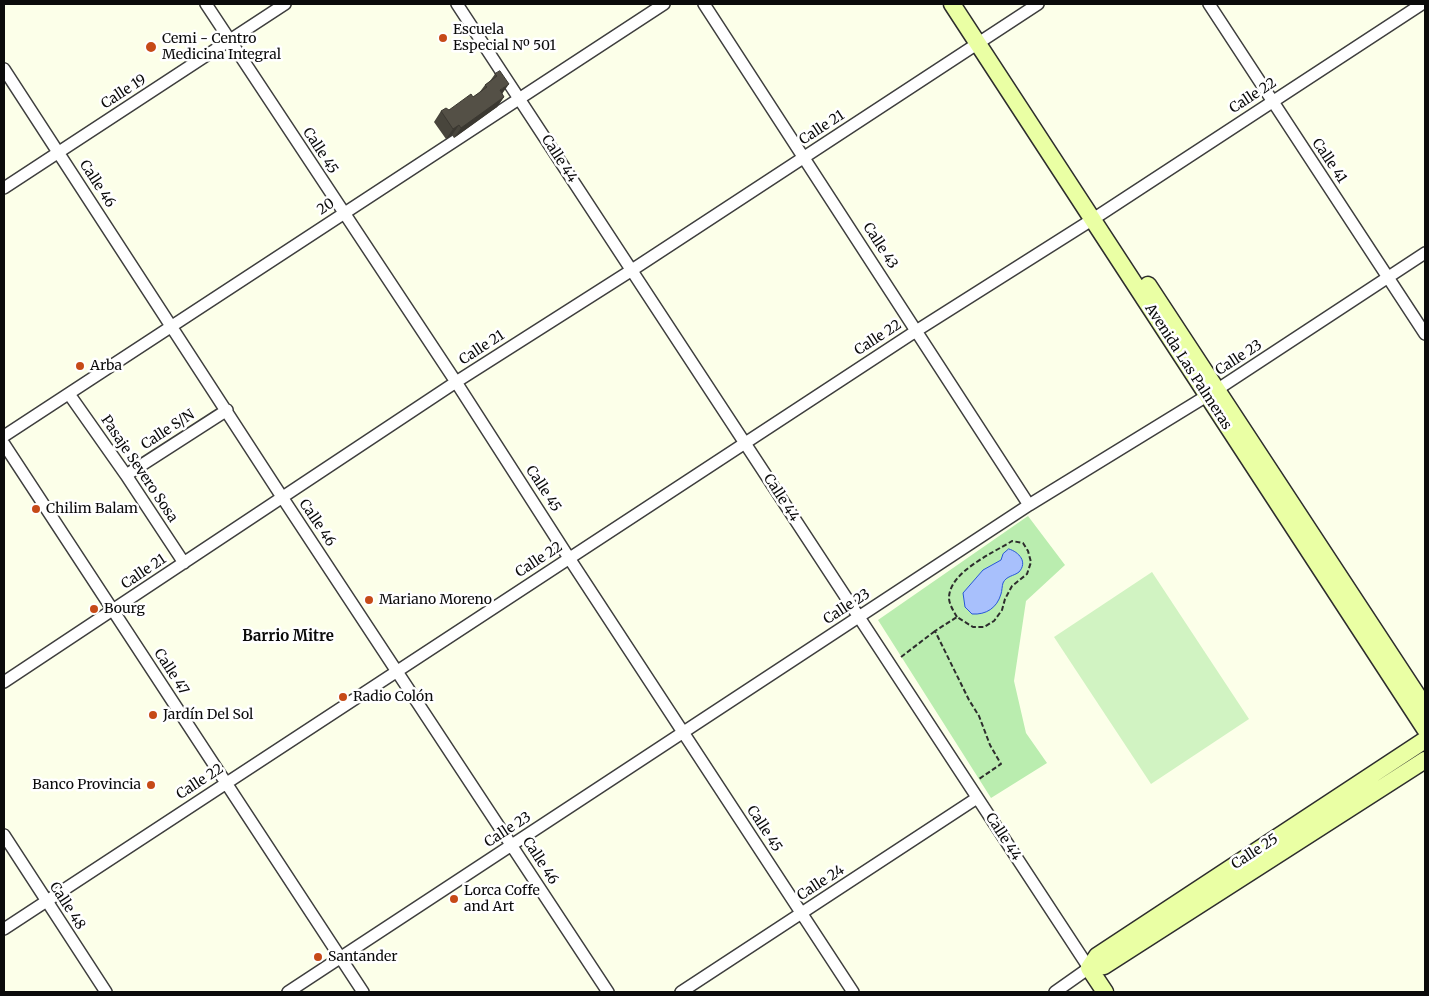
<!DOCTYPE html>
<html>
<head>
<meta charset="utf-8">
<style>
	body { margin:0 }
	#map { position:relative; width:1429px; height:996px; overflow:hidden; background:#fcffe9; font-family:Merriweather,serif }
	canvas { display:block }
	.frame { position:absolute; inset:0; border:5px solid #0b0b0b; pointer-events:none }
</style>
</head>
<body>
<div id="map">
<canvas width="1429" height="996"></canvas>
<div class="frame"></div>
</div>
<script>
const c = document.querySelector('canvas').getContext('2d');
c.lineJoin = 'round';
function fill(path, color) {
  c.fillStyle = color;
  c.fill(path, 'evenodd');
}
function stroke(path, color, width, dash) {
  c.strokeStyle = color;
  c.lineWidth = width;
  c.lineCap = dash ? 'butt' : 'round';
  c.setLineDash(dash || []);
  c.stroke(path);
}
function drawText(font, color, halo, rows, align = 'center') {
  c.font = font + ' Merriweather,serif';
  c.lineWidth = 5;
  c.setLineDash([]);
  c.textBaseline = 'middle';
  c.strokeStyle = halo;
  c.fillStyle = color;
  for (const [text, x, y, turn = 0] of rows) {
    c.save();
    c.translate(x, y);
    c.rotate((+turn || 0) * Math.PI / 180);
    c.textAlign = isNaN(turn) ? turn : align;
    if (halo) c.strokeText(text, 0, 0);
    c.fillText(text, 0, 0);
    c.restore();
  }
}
fill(new Path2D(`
	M1028,516l37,49 -39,36 -12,80 12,52 21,30 -56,35 -113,-178z`), '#baedaf');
fill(new Path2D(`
	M1152,572l97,147 -98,65 -97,-147z`), '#d1f3c2');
const water = new Path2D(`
	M1009,549c10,3 19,13 10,23 -5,4 -13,4 -16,11 -1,3 -1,8 -2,11 -4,14 -15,21 -29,20l-7,-7 -2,-14 20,-23 18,-10 2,-6z`);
fill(water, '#a8c0fc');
stroke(water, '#2857d9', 1);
const street = new Path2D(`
	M206,4l250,378 113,176 284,434
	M457,4l632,964 -34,24
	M704,4l325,501
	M1209,4l216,330
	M4,69l278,428 326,495
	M4,188l281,-184
	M69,394l57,81 58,88
	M4,436l660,-432
	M4,444l359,548
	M126,475l101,-65
	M4,682l452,-300 176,-112 406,-266
	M4,835l102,157
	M4,929l912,-598 185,-117 321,-210
	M288,992l741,-487 189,-116 207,-136
	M681,992l296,-194`);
const secondary = new Path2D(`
	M952,4l473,725
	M1148,285l277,422
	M1089,968l8,-12 328,-216
	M1089,968l15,-2 321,-206
	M1089,968l16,24`);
stroke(street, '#3e3e3e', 14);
stroke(secondary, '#2d2d2d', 19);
stroke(new Path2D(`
	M957,617c-3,-5 -8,-13 -8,-19 0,-26 44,-45 63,-57l11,2 5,8 3,11 -4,12 -15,12 -7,13 -3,11 -8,11 -10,6h-11l-16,-10 -22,14 34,69 10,16 11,29 11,19 -22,15
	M901,657l34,-26`), '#2d2d2d', 2, [5, 2.5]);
stroke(street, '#fff', 11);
stroke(secondary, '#eaffa4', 16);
fill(new Path2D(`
	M500,71l2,23 2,3 -7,10 -43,31 -2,-3 -6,4 -12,-17 7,-11 8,-1 24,-13 6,-4 6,-8 5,-4 5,-7z`), '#48453c');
fill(new Path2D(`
	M509,84l-7,10 -2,-4z
	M504,97l-7,10 -43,31 7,-10z
	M459,125l-7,10 -6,4 7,-10z`), '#3b3831');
const building = new Path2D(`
	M500,71l9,13 -9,6 4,7 -43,31 -2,-3 -6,4 -12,-18 5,-3 3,2 22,-16 2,3 14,-10 -2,-2 12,-9 -2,-2z`);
fill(building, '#545046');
stroke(building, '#3b3831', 1);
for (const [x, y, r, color] of [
	[443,38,5,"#c64a17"],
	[151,47,6,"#c64a17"],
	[80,366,5,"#c64a17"],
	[36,509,5,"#c64a17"],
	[369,600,5,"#c64a17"],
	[94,609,5,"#c64a17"],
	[343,697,5,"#c64a17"],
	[153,715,5,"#c64a17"],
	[151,785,5,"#c64a17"],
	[454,899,5,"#c64a17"],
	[318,957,5,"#c64a17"]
]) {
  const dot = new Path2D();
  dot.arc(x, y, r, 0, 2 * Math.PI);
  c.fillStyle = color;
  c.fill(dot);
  stroke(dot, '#fff', 2);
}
drawText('14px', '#0b0b0b', '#fff', [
	["Escuela",453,30],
	["Especial Nº 501",453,46],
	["Cemi - Centro",162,39],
	["Medicina Integral",162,55],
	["Arba",90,366],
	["Chilim Balam",46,509],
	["Mariano Moreno",379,600],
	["Bourg",104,609],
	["Radio Colón",353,697],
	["Jardín Del Sol",163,715],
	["Banco Provincia",141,785,"right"],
	["Lorca Coffe",464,891],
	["and Art",464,907],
	["Santander",328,957]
], 'left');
drawText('14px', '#0b0b0b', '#fff', [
	["Calle 19",124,92,-33],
	["Calle 22",1253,96,-33],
	["Calle 21",822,128,-33],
	["Calle 45",320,151,57],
	["Calle 44",559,159,57],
	["Calle 41",1329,161,56],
	["Calle 46",97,184,57],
	["20",326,207,-33],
	["Calle 43",880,246,57],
	["Calle 22",878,338,-33],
	["Calle 21",482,348,-33],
	["Calle 23",1239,358,-33],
	["Avenida Las Palmeras",1188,367,57],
	["Calle S/N",168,430,-33],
	["Pasaje Severo Sosa",139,469,56],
	["Calle 45",543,489,57],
	["Calle 44",781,498,57],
	["Calle 46",317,523,56],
	["Calle 22",539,560,-33],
	["Calle 21",144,572,-34],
	["Calle 23",847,607,-33],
	["Calle 47",171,672,57],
	["Calle 22",200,782,-33],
	["Calle 45",764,829,57],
	["Calle 23",508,830,-33],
	["Calle 44",1003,837,57],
	["Calle 25",1255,852,-33],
	["Calle 46",540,861,57],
	["Calle 24",821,883,-33],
	["Calle 48",67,906,57]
]);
drawText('bold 15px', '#0b0b0b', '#fff', [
	["Barrio Mitre",288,637]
]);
</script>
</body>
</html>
